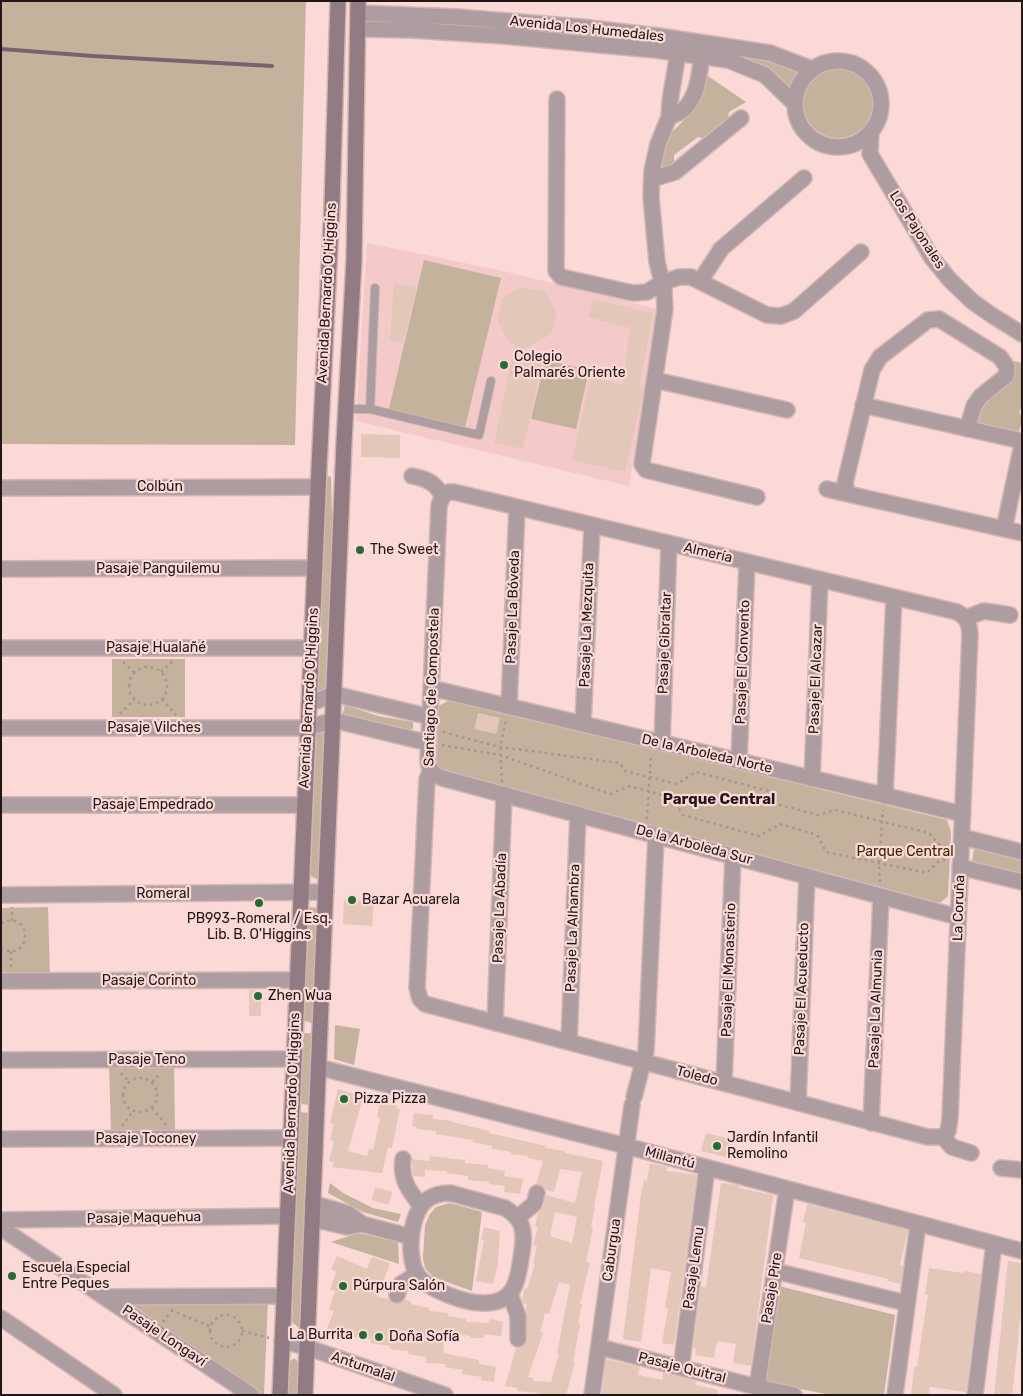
<!DOCTYPE html>
<html>
<head>
<meta charset="utf-8">
<style>
	body { margin:0 }
	#map { position:relative; width:1023px; height:1396px; overflow:hidden; background:#fad9d7; font-family:Rubik,sans-serif }
	canvas { display:block }
	.frame { position:absolute; inset:0; border:2px solid #221716; pointer-events:none }
</style>
</head>
<body>
<div id="map">
<canvas width="1023" height="1396"></canvas>
<div class="frame"></div>
</div>
<script>
const c = document.querySelector('canvas').getContext('2d');
c.lineJoin = 'round';
function fill(path, color) {
  c.fillStyle = color;
  c.fill(path, 'evenodd');
}
function stroke(path, color, width, dash) {
  c.strokeStyle = color;
  c.lineWidth = width;
  c.lineCap = dash ? 'butt' : 'round';
  c.setLineDash(dash || []);
  c.stroke(path);
}
function drawText(font, color, halo, rows, align = 'center') {
  c.font = font + ' Rubik,sans-serif';
  c.lineWidth = 4.5;
  c.setLineDash([]);
  c.textBaseline = 'middle';
  c.strokeStyle = halo;
  c.fillStyle = color;
  for (const [text, x, y, turn = 0] of rows) {
    c.save();
    c.translate(x, y);
    c.rotate((+turn || 0) * Math.PI / 180);
    c.textAlign = isNaN(turn) ? turn : align;
    if (halo) c.strokeText(text, 0, 0);
    c.fillText(text, 0, 0);
    c.restore();
  }
}
fill(new Path2D(`
	M367,243l136,28 155,38 -29,177 -273,-65z`), '#f3cac7');
fill(new Path2D(`
	M1,1h305l-11,444 -294,-1z
	M384,20c89,6 179,12 268,23 49,6 101,10 148,28l-10,17c-19,-17 -29,-23 -53,-31l-361,-34v-2z
	M803 103a35 35 0 1 1 70 0a35 35 0 1 1-70 0Z
	M704,76h4l38,26 -17,10 -2,10 -22,17 -7,-2 -24,18v11l-16,4 8,-32 25,-25 6,-9z
	M424,260l77,18 -36,149 -76,-18z
	M545,360l44,10 -13,59 -45,-10z
	M1014,361l8,2v46l-3,2c4,8 3,17 -3,24l-36,-8 -7,-6 7,-17 27,-21z
	M325,475l6,2 2,75 -6,138 -11,7z
	M112,659h73v58h-73z
	M450,700l497,120 4,12 -3,64 -8,7 -505,-135 3,-62z
	M345,705l33,11 35,6v6l-9,7 -62,-19z
	M321,732l5,3 -5,139 -5,5 -7,-4 4,-139z
	M974,849l48,12v13l-50,-13z
	M48,907l2,69 -49,1v-69z
	M306,907l12,1 -3,116 -13,-4z
	M335,1025l25,4 -6,36 -20,-6z
	M307,1033l6,1 -1,67 -3,4 -7,-1 -3,-5 1,-65z
	M174,1061l1,72h-64l-2,-69z
	M299,1112l10,1 -6,145 1,65 -5,5 -7,-6z
	M330,1183l13,10 30,15 28,6 -3,8 -35,-10 -35,-19z
	M450,1203l32,9 -10,79 -39,-14 -8,-9 -2,-9 2,-34 5,-11 6,-7z
	M358,1233l40,9 1,22 -68,-22z
	M779,1286l116,29 -11,80h-53l-66,-13z
	M127,1301h141l-4,94h-3z
	M294,1358l5,5 -1,32h-11v-31z`), '#c4b29d');
stroke(new Path2D(`
	M1,49l92,7 179,10`), '#786270', 4);
fill(new Path2D(`
	M394,283l21,4 1,5 -13,51 -13,-3z
	M522,287l23,5 12,22 -6,20 -29,17 22,5 -21,93 -21,-5h-8l21,-100 -6,-1 -12,-23 5,-22z
	M593,299l60,14 -14,75 5,1 -19,83 -53,-12 19,-83 32,7 7,-56 -42,-11z
	M361,434l39,1v23l-39,-1z
	M478,713l22,5 -4,16 -22,-5z
	M344,900l30,1 -2,25 -29,-2z
	M249,990h12v26h-12z
	M338,1089l16,5 -2,7h10l-14,50 19,5 2,-7 4,1 7,-31 -3,-2 3,-14 17,3 -1,3h4l-8,39 -4,-1 -6,26 -50,-6 2,-5 -5,-1 5,-20 -4,-1 4,-16 -4,-1z
	M414,1113l19,2v4l19,2v1l38,9 -1,2 57,13 -1,2 20,3v2l38,8 -9,46 1,1 -4,19 2,1 -7,34 4,1 -10,41h2l-4,19 2,1 -7,38 2,1 -9,32h-27v-2l-22,-2 1,-3 -13,-2 11,-38 7,-1 4,-8v-23l-1,-7 1,-5 -4,-1 -1,-4 3,-11 2,1 8,-25 -2,-1 4,-17 -4,-1 5,-18h-3l3,-14h1l4,-6 3,-12 29,8 7,-31 -22,-3 -6,23 -8,-2 -3,-4 -7,-2 7,-23 -15,-3v-2l-18,-2 1,-2 -19,-3v-3l-19,-4v-2l-37,-6v-3l-19,-2v-2l-5,-1zM555,1212l22,5 -5,26 -22,-7zM559,1282l11,3 -13,69h2l-8,28 -18,-1v-3l-5,-1 15,-44 -3,-1 5,-19 4,1z
	M706,1133l28,7 -4,18 -29,-7z
	M430,1156l35,4v3l23,2v3l17,3 -1,5 19,3 -3,15 -16,-2 1,-6 -16,-2v-2l-21,-2v-4l-22,-3 1,-2 -22,-1v7l-12,-1 -1,-17 17,2z
	M650,1163l17,4v4l30,4 -23,170 -12,-2 6,-34 -3,-1 6,-36 -20,-4 -10,74 -18,-3 18,-144 3,-15 3,1z
	M721,1183l16,2 3,1 -1,2 34,7 -22,171 -18,-3 3,-19 -19,-3 -3,17 -19,-3 1,-6 -3,-1 8,-61h5z
	M375,1187l17,5 -3,13 -17,-5z
	M807,1204l101,26 -8,35 3,1 -2,18 -13,-3v-2l-89,-21 7,-35 -3,-1z
	M484,1227l16,4 -2,33 -5,20 -17,-3 8,-41 -3,-1z
	M337,1256l30,13 5,-12 18,6 -12,34 11,2 5,5h5l6,-4 6,1v3l18,4v3l19,2v3l18,3v3l23,1 1,-4 13,3 -2,14 -17,-2v4h-14v-2l-25,-4 -2,21 36,7v4l17,3 -2,15 -13,-2 1,-3 -20,-3 1,-4 -18,-3 1,-3 -20,-1v-6l-18,-3 1,-3 -19,-2v-3l-20,-3 1,-4 -27,-3 -17,-7 7,-18 -5,-1 6,-19 -5,-1 6,-18 -5,-3z
	M1008,1261l14,2v42l-10,90h-18z
	M929,1268l34,5 1,-2 17,3 -15,118 -36,-5 -1,8h-18l3,-28h3l11,-72h-3z
	M606,1359l34,8 -2,8 24,5 1,-7 33,8 -1,4 23,5 -1,5h-115z`), '#e3c7b9');
const service = new Path2D(`
	M346,409h24l109,26 12,-54
	M370,409l5,-121`);
const minor = new Path2D(`
	M358,13l99,4 124,10 77,9 112,17 42,16
	M358,29l55,1 91,6 151,14 73,10 37,15 30,29
	M678,53l-8,48 -1,16 -11,27 -6,27 -1,26 6,65 7,28 1,19 -23,155 4,6 111,27
	M795 104a43 43 0 1 1 86 0a43 43 0 1 1-86 0Z
	M557,99l-1,172 5,6 72,16 14,-1 15,-9 17,-6h12l76,38 14,1 13,-5 67,-59
	M669,117c4,-2 11,-4 14,-7 15,-13 16,-36 19,-53
	M871,131l-1,23 62,104 18,22 23,22 20,14 29,18
	M652,179l23,-7 66,-54
	M701,280l20,-31 83,-71
	M655,380l132,30
	M863,405l159,36
	M967,429l7,-23 7,-10 25,-20 1,-9 -7,-10 -61,-38 -11,1 -48,37 -8,13 -27,113 3,11 174,39
	M412,476c15,3 22,6 31,20
	M1,488l317,-1
	M827,489l21,5
	M443,496l6,-4h5l503,120c10,5 12,11 13,22l-20,484 -2,13 -5,6
	M443,496l-4,9 -11,254c0,10 5,16 14,19l516,139
	M1004,529l18,-84
	M1,569l314,-1
	M966,618l18,-7 26,4
	M1,648h310
	M431,688l532,126
	M309,704l25,-10 96,23
	M509,707l8,-200
	M583,724l9,-199
	M1,728h307l25,-8 96,23
	M662,743l7,-200
	M739,761l8,-199
	M431,770l-4,9 -10,209 3,11 5,5 503,133h15
	M812,779l8,-200
	M885,796l9,-199
	M1,805h303
	M962,837l60,15
	M960,867l62,15
	M1,981l296,-1
	M495,1023l9,-229
	M569,1042l9,-228
	M1,1060l292,-1
	M318,1067l308,79 396,105
	M724,1083l9,-227
	M634,1097l12,-46 10,-216
	M798,1103l9,-227
	M871,1123l10,-227
	M943,1137l9,10 19,6
	M1,1139l289,-1
	M403,1159c-3,20 6,32 18,47
	M1001,1168l21,2
	M450,1193l55,15c7,4 12,9 16,16 4,11 2,23 0,34 -3,23 -7,45 -36,45 -18,1 -58,-13 -68,-29 -11,-18 -7,-62 11,-75 6,-4 14,-6 22,-6z
	M312,1203l37,11 13,10 49,13
	M517,1218l17,-14 3,-11
	M312,1219l35,8 15,-3
	M1,1220l286,-4
	M1,1228l250,167
	M775,1271l131,32
	M510,1294l8,22v23
	M397,1295l4,-11 16,-10
	M105,1297l179,-1
	M1,1318l113,77
	M599,1347l158,40 37,8
	M681,1368l26,-200
	M757,1387l30,-198
	M592,1395l40,-290
	M895,1395l23,-171
	M975,1395l19,-151`);
const tertiary = new Path2D(`
	M1,895l325,-3
	M282,1341l24,6 139,48`);
const secondary = new Path2D(`
	M280,1395l39,-927 13,-263 6,-204
	M305,1395l39,-953 10,-182 4,-259`);
stroke(service, '#d3b6b4', 10);
stroke(minor, '#d3b6b4', 18);
stroke(tertiary, '#d3b6b4', 18);
stroke(secondary, '#d3b6b4', 18);
stroke(new Path2D(`
	M123,662l12,11
	M129 686a19 19 0 1 1 38 0a19 19 0 1 1-38 0Z
	M161,672l12,-11
	M162,699l14,16
	M120,714l15,-15
	M443,732l57,15 120,16 5,8 52,13 19,-12 73,19 11,14 38,10 17,-5 94,23 12,13 6,1
	M442,745l58,10 110,39 20,-8 42,12 11,17 76,21 21,-12 37,11 9,17 101,21 13,-13h7
	M502,782l-2,-35 6,-27
	M647,819l4,-65
	M880,882l-1,-19 4,-53
	M12,921v-14
	M1,923c34,-14 30,42 0,25
	M11,967v-16
	M121,1073l8,8
	M123 1095a17 17 0 1 1 34 0a17 17 0 1 1-34 0Z
	M152,1082l9,-9
	M152,1108l14,17
	M122,1126l11,-15
	M171,1310l40,17
	M210 1331a16 16 0 1 1 32 0a16 16 0 1 1-32 0Z
	M163,1322l8,-11
	M242,1331l27,7`), '#ab9291', 2.5, [2.5, 4]);
stroke(service, '#ad9da1', 8);
stroke(minor, '#ad9da1', 15);
stroke(tertiary, '#ad9da1', 15);
stroke(secondary, '#927b82', 15);
for (const [x, y, r, color] of [
	[504,365,5,"#296a34"],
	[360,550,5,"#296a34"],
	[352,900,5,"#296a34"],
	[259,903,5,"#296a34"],
	[258,996,5,"#296a34"],
	[344,1099,5,"#296a34"],
	[717,1146,5,"#296a34"],
	[12,1276,5,"#296a34"],
	[343,1286,5,"#296a34"],
	[363,1335,5,"#296a34"],
	[379,1337,5,"#296a34"]
]) {
  const dot = new Path2D();
  dot.arc(x, y, r, 0, 2 * Math.PI);
  c.fillStyle = color;
  c.fill(dot);
  stroke(dot, '#fad9d7', 2);
}
drawText('14px', '#221716', '#fad9d7', [
	["Avenida Los Humedales",587,29,6],
	["Los Pajonales",917,230,57],
	["Avenida Bernardo O'Higgins",327,293,-87],
	["Colbún",160,487],
	["Almería",708,553,13],
	["Pasaje Panguilemu",158,569],
	["Pasaje La Bóveda",513,607,-88],
	["Pasaje La Mezquita",587,625,-88],
	["Pasaje Gibraltar",665,643,-88],
	["Pasaje Hualañé",156,648],
	["Pasaje El Convento",743,662,-88],
	["Pasaje El Alcazar",816,679,-88],
	["Santiago de Compostela",432,687,-88],
	["Avenida Bernardo O'Higgins",309,698,-87],
	["Pasaje Vilches",154,728],
	["De la Arboleda Norte",707,754,13],
	["Pasaje Empedrado",153,805],
	["De la Arboleda Sur",694,845,15],
	["Romeral",163,894],
	["Pasaje La Abadía",500,908,-88],
	["La Coruña",959,908,-88],
	["Pasaje La Alhambra",573,928,-88],
	["Pasaje El Monasterio",729,970,-88],
	["Pasaje Corinto",149,981],
	["Pasaje El Acueducto",802,989,-88],
	["Pasaje La Almunia",876,1009,-88],
	["Pasaje Teno",147,1060],
	["Toledo",697,1076,15],
	["Avenida Bernardo O'Higgins",292,1103,-88],
	["Pasaje Toconey",146,1139],
	["Millantú",670,1158,15],
	["Pasaje Maquehua",144,1218,-1],
	["Caburgua",612,1250,-82],
	["Pasaje Lemu",694,1268,-82],
	["Pasaje Pire",772,1288,-81],
	["Pasaje Longaví",164,1336,34],
	["Antumalal",363,1367,19],
	["Pasaje Quitral",682,1368,14]
]);
drawText('14px', '#221716', '#fad9d7', [
	["Colegio",514,357],
	["Palmarés Oriente",514,373],
	["The Sweet",370,550],
	["Bazar Acuarela",362,900],
	["PB993-Romeral / Esq.",259,919,"center"],
	["Lib. B. O'Higgins",259,935,"center"],
	["Zhen Wua",268,996],
	["Pizza Pizza",354,1099],
	["Jardín Infantil",727,1138],
	["Remolino",727,1154],
	["Escuela Especial",22,1268],
	["Entre Peques",22,1284],
	["Púrpura Salón",353,1286],
	["La Burrita",353,1335,"right"],
	["Doña Sofía",389,1337]
], 'left');
drawText('14px', '#3b2401', '#fad9d7', [
	["Parque Central",905,852]
]);
drawText('bold 15px', '#221716', '#fad9d7', [
	["Parque Central",719,800]
]);
</script>
</body>
</html>
